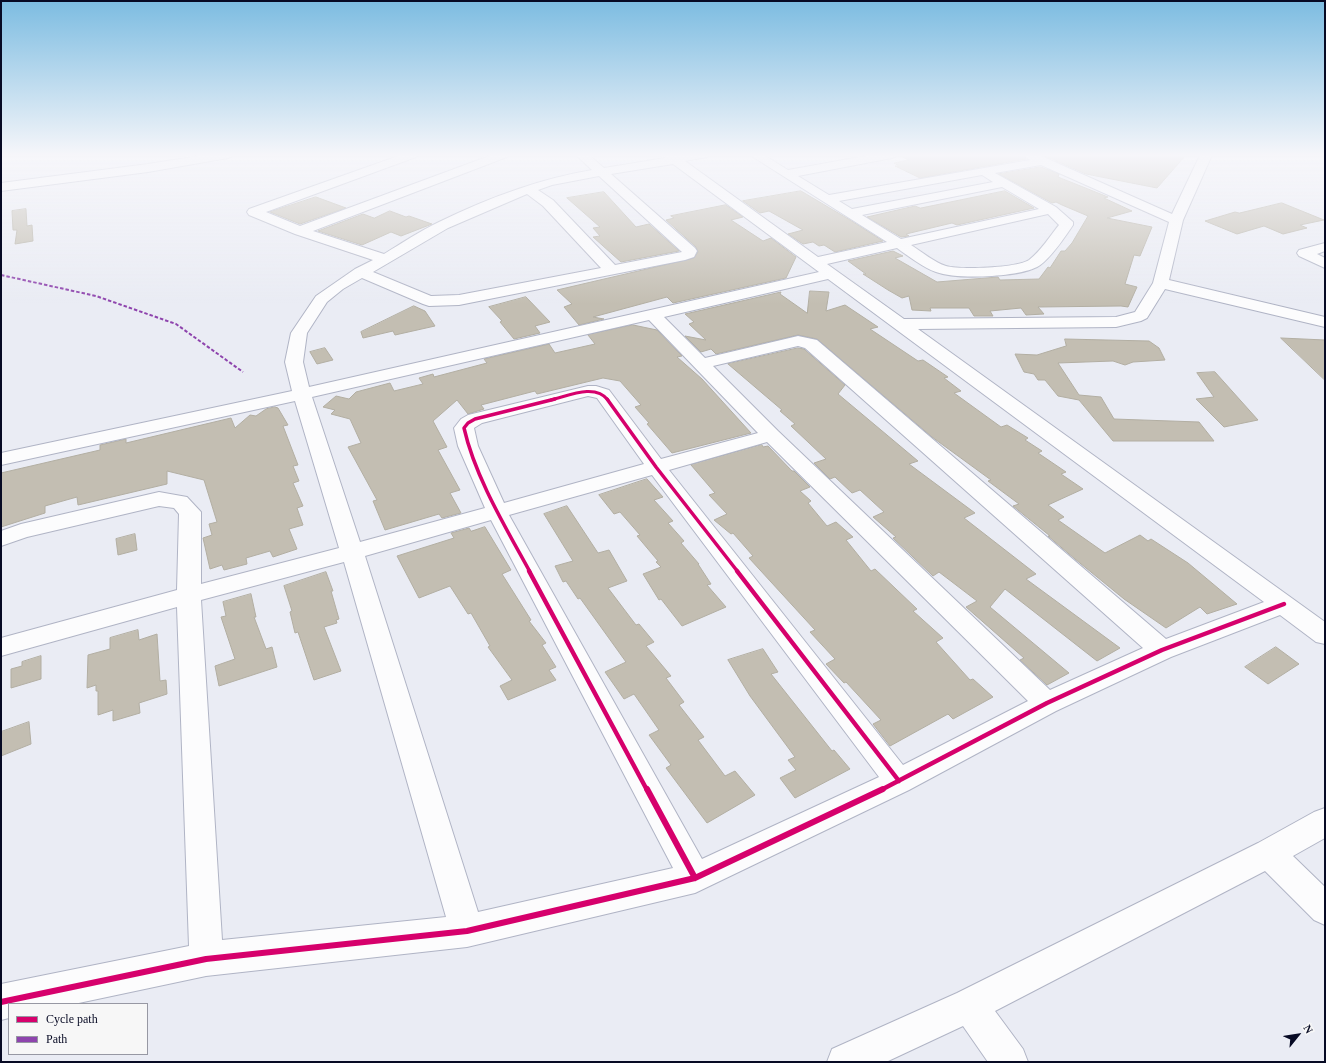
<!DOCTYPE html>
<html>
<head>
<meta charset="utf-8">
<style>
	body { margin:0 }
	#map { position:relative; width:1326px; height:1063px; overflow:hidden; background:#eaecf4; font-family:Georgia,serif }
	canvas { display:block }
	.frame { position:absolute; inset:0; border:2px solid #070a24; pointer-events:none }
	.legend { position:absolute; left:8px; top:1003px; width:140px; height:52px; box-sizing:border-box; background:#f7f7f7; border:1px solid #9798a3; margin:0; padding:5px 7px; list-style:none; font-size:12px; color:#070a24 }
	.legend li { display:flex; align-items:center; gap:8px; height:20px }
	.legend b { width:20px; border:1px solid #9798a3 }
	.north { position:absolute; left:1278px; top:1015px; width:40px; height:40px; -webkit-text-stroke:3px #f7f7f7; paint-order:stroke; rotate:60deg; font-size:11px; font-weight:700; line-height:16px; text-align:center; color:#070a24 }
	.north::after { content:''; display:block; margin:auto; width:14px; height:18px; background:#070a24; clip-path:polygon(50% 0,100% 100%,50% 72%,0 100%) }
</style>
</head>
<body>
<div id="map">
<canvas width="1326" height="1063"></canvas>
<div class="frame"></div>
<ul class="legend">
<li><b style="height:5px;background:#d6006c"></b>Cycle path</li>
<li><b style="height:5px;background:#8e44ad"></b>Path</li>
</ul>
<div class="north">N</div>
</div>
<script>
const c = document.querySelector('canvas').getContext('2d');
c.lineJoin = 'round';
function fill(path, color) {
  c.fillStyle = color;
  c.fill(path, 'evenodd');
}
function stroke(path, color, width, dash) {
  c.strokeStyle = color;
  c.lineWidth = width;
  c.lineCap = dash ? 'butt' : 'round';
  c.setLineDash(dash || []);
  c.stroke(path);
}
const building = new Path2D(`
	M899,155h123l4,4 -106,19 -25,-12h4l-5,-3 14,-3z
	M1043,155h143l-29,33 -71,-14z
	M1041,167l18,7 -1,3 50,20 -4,1 28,13 -25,7 45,9 -12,29 -6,-1 -9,29 12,3 -9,20 -7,-1 -83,1 6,7 -18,1 -5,-7 -31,3 3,5h-19l-5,-8h-39l1,3 -19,-1 -3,-14 -7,2 -14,-8 -25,-16h3l-18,-13 45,-10 10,5 -8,2 42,24 61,-5 2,3 39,-1 9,-12 2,1 11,-17h4l7,-8 16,-27 -26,-11 -6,-3 -4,1 -53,-29z
	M801,191l49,29 33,21 -48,11 -11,-7 -5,1 -6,-4 -10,2 -15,-10 15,-4 -34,-19 -9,2 -17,-12z
	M1005,191l29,17 -77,17 -5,-2 -46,11 3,2 -8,1 -34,-20 48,-11 5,2z
	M604,192l32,35 13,-3 30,27 -58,11 -28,-25 7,-1 -7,-8 7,-1 -33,-29z
	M316,197l30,11 -46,16 -30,-12z
	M1282,203l42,17 -24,5 7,3 -24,6 -19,-8 -27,8 -32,-13 30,-9 4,1z
	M726,205l17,12 -12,3 32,21 8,-3 25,19 -10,21 -113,25 -6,-6 -74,20 11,2 -25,6 -15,-18 8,-3 -15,-14 137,-32 4,-6 -2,-5 -30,-27 8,-2 -3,-2z
	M26,209l1,17 5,-1 1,16 -18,3 2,-14h-4l-1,-19z
	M390,211l16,6 3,-1 23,8 -31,12 -10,-4 -29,13 -44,-14 45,-17 11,4z
	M810,291l19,1 -3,19 19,-6 33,22 -8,2 48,32 5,-1 25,17 -4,1 17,13 -7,2 47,34 6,-2 21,13 -3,2 17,11 -4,2 28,19 -5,2 22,15 -35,16 16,12 -6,3 47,33 35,-18 8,6 3,-2 37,24 49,41 -30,10 -7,-7 -34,21 -42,-29 -49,-40 -27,-23h2l-37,-30 6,-2 -31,-23 3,-1 -59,-43 -115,-98 -19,-4 -82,19 -5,-5 -10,3 -16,-16 21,4 -17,-16 5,-2 -9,-8 96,-22 -1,2 27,19z
	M526,297l24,25 -15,4 5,7 -26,6 -14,-17 2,-1 -13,-14z
	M414,306l11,5 10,15 -40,9 -2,-4 -30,7 -2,-6z
	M633,325l24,5 25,26 -5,1 25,22 49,54 -79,20 -25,-29 2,-1 -14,-16 6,-2 -21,-24 -17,-3 -66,16 -2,-3 -54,14 3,4 -16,5 -11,-14 -24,21 14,26 -9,3 22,40 -10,3 11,20 -19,5 -3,-4 -54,16 -12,-29 4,-1 -29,-53 13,-4 -11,-24 -19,-5 4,-4 -12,-3 13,-11 13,3 7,-7 34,-9 4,8 29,-7 -4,-6 14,-4 1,3 53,-14 -3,-4 65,-15 6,9 40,-9 -7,-9z
	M1281,338l44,2v40z
	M1065,339l84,2 10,7 6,12 -32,2 -8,3 -12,-4 -55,2 21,32 22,2 13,22 85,3 15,19h-101l-34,-41 -21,-4 -13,-16h-7l-4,-6 -10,-2 -9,-18 22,1 29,-9z
	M325,348l8,12 -16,4 -7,-12z
	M798,348l6,1 41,36 -7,9 80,67 -9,3 66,49 -11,5 72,56 -10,5 94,69 -23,13 -92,-72 -15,18 79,66 -22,12 -27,-25 4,-2 -58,-51 11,-6 -38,-29 -6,4 -40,-38 3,-1 -23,-20 11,-5 -24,-22 -8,3 -17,-16 -5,2 -16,-16 12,-4 -35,-33 4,-2 -15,-13 2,-1 -54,-46z
	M1215,372l43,48 -34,7 -28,-28 18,-2 -17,-24z
	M275,407l3,1 10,17 -5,1 15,39 -5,1 6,15 -6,2 10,23 -6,2 6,17 -14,4 8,20 -24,8 -3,-6 -24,7 1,6 -23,6 -2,-5 -12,4 -7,-31 9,-3 -3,-11 8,-2 -13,-42 -37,-9v13l-89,21 -1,-8 -32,9v7l-44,14v-54l99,-23v-5l26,-6v4l105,-25 4,10 15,-13 6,1 10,-7z
	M762,445l1,2 5,-1 24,25h2l16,16 -10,4 11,10 -3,2 19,23 9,-4 17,15 -7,3 25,31 4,-2 42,40 -4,2 30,27 -7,4 34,38 3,-1 20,18 -40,22 -5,-5 -58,32 -17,-22 8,-4 -35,-38 -2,1 -18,-19 9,-5 -25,-27 5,-2 -66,-72 4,-2 -20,-23 -2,1 -17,-14 13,-6 -18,-19 6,-2 -24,-28z
	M647,479l16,18 -9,3 19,21 -5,2 16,18 -3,2 18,21h-1l13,20 -4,1 19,22 -44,19 -21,-27 -2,1 -16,-26 18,-7 -5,-5 2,-1 -21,-25 3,-1 -20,-23 -6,2 -15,-19z
	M567,506l31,47 11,-3 18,31 -19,7 28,37 3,-1 15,18 -8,4 25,30 -5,2 18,24 -5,3 25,32 -6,3 27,36 10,-5 20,24 -48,28 -41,-55 5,-3 -22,-30 10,-5 -25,-36 -10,5 -19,-27 21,-10 -46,-64 -2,1 -12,-18 -3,1 -8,-16 18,-5 -29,-47z
	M485,527l26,43 -9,4 29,46 -2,1 17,22 -4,2 14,22 -7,3 7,10 -48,20 -8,-14 12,-6 -24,-33 2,-1 -19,-33 -3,1 -18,-28 -31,12 -22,-42 57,-18 -3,-5 18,-5 2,3z
	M135,534l2,16 -19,5 -2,-16z
	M326,572l7,19h-2l8,28 -3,1 1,3 -13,4 17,44 -27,9 -16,-48 -3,1 -5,-21 2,-1 -8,-25z
	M251,594l5,23h-2l12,32 6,-2 5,20 -58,19 -4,-20 20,-7 -14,-42 5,-1 -3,-14z
	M138,630l1,10 18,-6 3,47 6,-1 1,14 -28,9 1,10 -27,8v-11l-15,5v-24h-2v-6l-9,3 1,-33 22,-6v-11z
	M1276,647l23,17 -31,20 -23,-17z
	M763,649l15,23 -7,2 61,77 2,-1 16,19 -55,29 -15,-20 16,-8 -8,-10 7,-3 -45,-61 -22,-36z
	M41,656v23l-30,9v-19l11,-3v-4z
	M29,722l2,22 -30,12v-24z`);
fill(building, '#c3beb2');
stroke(building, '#b2aea2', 1);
const minor = new Path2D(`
	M205,155h29l-6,3 -80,14 -147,19v-8l147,-19z
	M401,155h17l-2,2 -150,55 34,14 192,-71h17l-2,2 -194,74 71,23c18,-11 36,-23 55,-32 49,-24 100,-43 153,-52l-16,-15h13l15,13 61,-10 -2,-3h46l-2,2 -22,4 133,96 69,-15 -137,-87h14l24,15 83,-15h27l-6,3 -94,18 31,19 201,-35 -7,-5h16l133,59 28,-59h12l-29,65 -14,60 156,37v10l-160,-38 -18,29 -6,3 -25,6 -198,2 407,293v22l-9,-2 -36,-27 -109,42 -115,54 -147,79 -214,103 -228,54 -261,29 -132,28h-65v14l-8,2v-36l188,-38 -12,-339 -176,49v-18l176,-48 2,-76 -5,-6 -15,-2 -132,31 -26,9v-15l20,-7 138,-32 28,5 14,15v72l138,-36 -44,-147 -294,64v-12l291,-62 -7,-29 6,-29 25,-37 39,-27 18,-9 -78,-26 -46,-19 -2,-3 2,-3zM673,164l146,108 -510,115 -6,-25 4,-29 20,-31 16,-13 19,-11 61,26 6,2 30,-1 226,-45 9,-3 3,-6 -2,-3 -84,-74zM1041,165l128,57 -16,61 -18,29 -19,5 -212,2 -77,-55 70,-16c11,8 27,20 39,24 21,8 81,5 101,-5 12,-6 28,-30 36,-42v-3l-17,-15 -61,-34zM982,175l11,7 -141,27 -13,-8zM599,176l83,76 -67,13 -62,-65 -15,-10 14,-5zM1002,187l37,22 -138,30 -39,-24zM527,194l16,12 58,62 -142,27 -28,1 -58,-24 75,-44zM1048,214l11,11c-9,11 -18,26 -30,35 -12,8 -69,10 -83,6 -11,-3 -25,-15 -35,-21zM828,279l436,323 -98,37 -349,-299 -19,-4 -93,22 -41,-41zM649,320l109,113 -97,26 -52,-69 -13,-4h-8l-120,29 -7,4 -7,9 4,18 27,62 -125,34 -48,-145zM798,346l7,2 338,300 -93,42 -272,-259 -65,-65zM588,396l9,2 47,66 -140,39 -26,-57 -4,-18 8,-5zM767,442l261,259 -125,64 -234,-295zM652,475l227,302 -177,82 -193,-344zM491,520l182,348 -195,44 -113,-356zM344,562l102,355 -224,23 -21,-340z
	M1325,243v8l-8,3 8,4v10l-26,-12 -2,-3 2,-3z
	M1325,808v30l-32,18 32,31v38l-11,-5 -49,-49 -270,140 28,38 5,13h-40l-25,-36 -77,36h-59l5,-13 125,-56 301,-150 56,-31z`);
stroke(minor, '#b0b4c5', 2);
fill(minor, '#fcfcfd');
stroke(new Path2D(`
	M1,275l95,21 80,28 67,48`), '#8e44ad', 2, [3.5, 2]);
stroke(new Path2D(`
	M551,400c17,-4 44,-17 57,0`), '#d6006c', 3);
stroke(new Path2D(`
	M607,399l49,68 82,105
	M530,572c-24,-44 -55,-95 -66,-144l4,-5 7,-4 80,-20`), '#d6006c', 3.5);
stroke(new Path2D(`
	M529,571l118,219
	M737,571l162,210
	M881,790l166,-87 115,-53 122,-46`), '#d6006c', 4.5);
stroke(new Path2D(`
	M647,789l48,89
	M1,1002l205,-43 261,-28 228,-53 188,-89`), '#d6006c', 6);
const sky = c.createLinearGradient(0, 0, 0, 304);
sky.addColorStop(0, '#7cbce1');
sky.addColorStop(0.51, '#f6f6fa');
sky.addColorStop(1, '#f6f6fa00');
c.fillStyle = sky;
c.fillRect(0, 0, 1326, 304);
</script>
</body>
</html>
